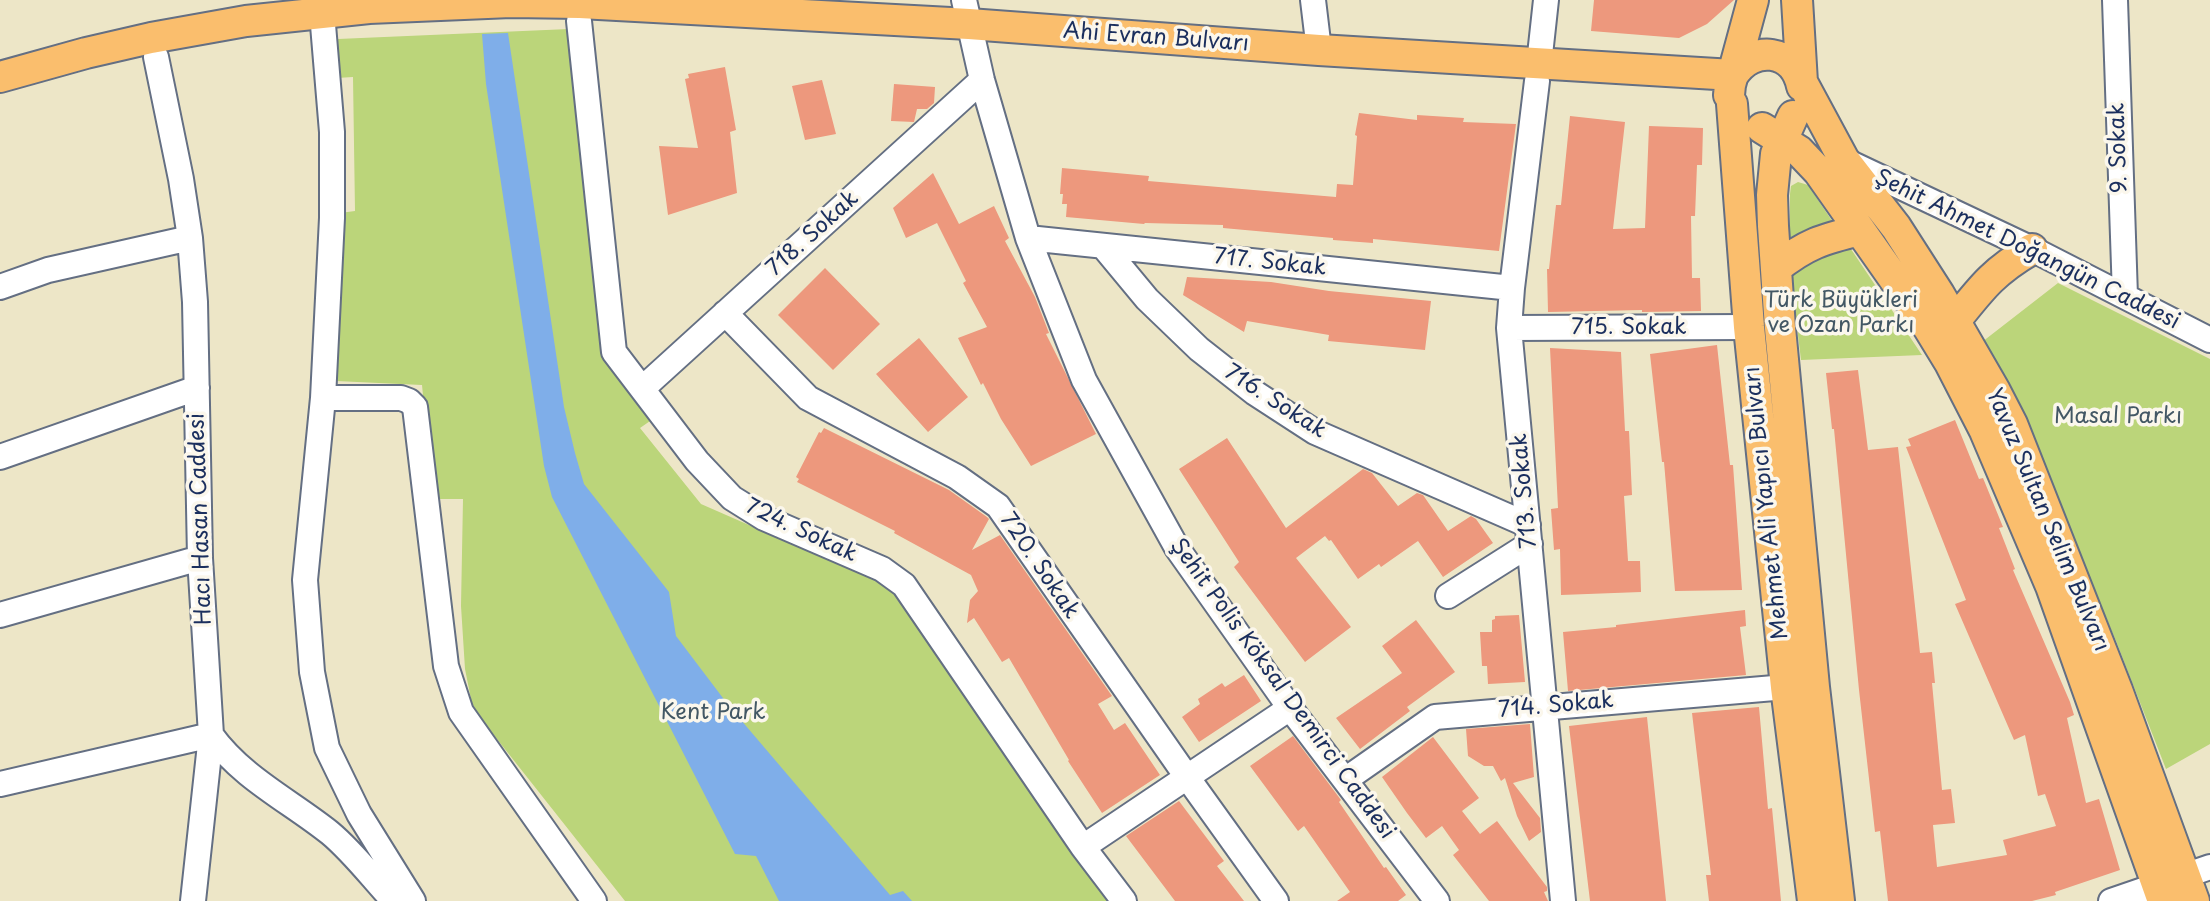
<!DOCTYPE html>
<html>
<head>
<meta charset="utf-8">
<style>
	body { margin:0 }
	canvas { display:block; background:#ede6c7 }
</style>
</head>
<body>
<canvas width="2210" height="901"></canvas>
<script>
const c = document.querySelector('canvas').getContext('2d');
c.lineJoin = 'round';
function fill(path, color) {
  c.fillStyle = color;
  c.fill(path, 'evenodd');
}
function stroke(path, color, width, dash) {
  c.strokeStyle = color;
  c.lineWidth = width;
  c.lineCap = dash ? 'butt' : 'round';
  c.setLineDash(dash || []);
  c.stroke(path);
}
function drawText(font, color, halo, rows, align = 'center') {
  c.font = font + ' "Playpen Sans",sans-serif';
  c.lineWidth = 7;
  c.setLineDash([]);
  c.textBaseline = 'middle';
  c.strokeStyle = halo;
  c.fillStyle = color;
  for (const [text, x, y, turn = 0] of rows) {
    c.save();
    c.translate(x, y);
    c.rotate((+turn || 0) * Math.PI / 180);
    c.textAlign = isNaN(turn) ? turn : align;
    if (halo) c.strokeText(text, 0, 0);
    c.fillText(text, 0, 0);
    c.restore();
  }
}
fill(new Path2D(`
	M569,29l38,327 46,63 -13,9 61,76 194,85 216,312h-486l-136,-172 -17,-25 -7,-35 -4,-63 2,-107h-30l-11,-114 -86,-4 -6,-12 10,-156 15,-2 -2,-134 -16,1 -3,-35 4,-4z
	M1798,182l10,3 114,170 -121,5 -11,-91v-75l1,-8z
	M2058,283l152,76v385l-44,25 -50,-128 -54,-127 -80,-172z`), '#bbd57a');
fill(new Path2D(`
	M508,33l56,374 11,46 9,31 85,108 7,44 53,70 161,189 13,-4 9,10h-133l-23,-45 -21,-2 -183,-357 -8,-31 -58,-382 -4,-50z`), '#7faee9');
fill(new Path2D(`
	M1594,0h140l-27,24 -28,14 -88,-7z
	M725,67l11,63 -6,2 7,61 -69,22 -9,-69 39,2 -13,-69 4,-1 -1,-4z
	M822,80l14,54 -31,6 -13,-54z
	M894,84l41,3 -1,16 -7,6h-10l-3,13 -23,-1z
	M1359,113l58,7v-5l47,3 -1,4 53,2 -17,127 -126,-12v4l-40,-3v-2l-110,-10v-3l-78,-2 -1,1 -78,-7 1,-13h-5l1,-10h-3l2,-26 87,8 -1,5 188,16 1,-13 16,1 4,-49 -2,-1z
	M1570,116l55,6 -12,107 32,-1 4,-102 54,2 -1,37h-5l-2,51h-4l1,62h8l1,33 -59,1v-2l-94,2 -1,-43h2l7,-64h5z
	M933,173l26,51 35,-18 15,32 -4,3 30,56 14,36 -3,1 50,100 -65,32 -30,-47 -18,-36 -2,2 -23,-47 29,-11 -24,-44 3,-2 -29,-58 -31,15 -13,-30z
	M825,268l55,56 -47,46 -55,-55z
	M1187,277l84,5 58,9 102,10 -6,49 -97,-9 1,-6 -82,-14 -3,11 -61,-37z
	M919,338l49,59 -40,35 -52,-58z
	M1717,345l13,120h3l9,125 -67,1 -11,-129h-2l-12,-108z
	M1550,348l71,4 4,79h4l3,64 -8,1 4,65h12l1,31 -80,3 -1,-46 -6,1 -3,-41 7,-1z
	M1858,370l10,80 30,-3 22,206 12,-1 3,31h-3l10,107 9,-1 4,34 -22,2 4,42 70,-12 -4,-15 53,-14 -11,-32 -7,2 -13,-61 -11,5 -59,-136 11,-4 -60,-153 5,-1 -3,-7 47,-19 24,59 4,-1 20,49 -4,1 16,41 -2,1 57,132 4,13 -7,3 19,85 13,-4 21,71 -65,22 1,3 -24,6h-144l-8,-70 -5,1 -16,-142 -25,-261h-2l-6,-56z
	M824,428l125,62 38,27 2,2 -17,31 28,-15 112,161 -14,8 16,26 11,-7 35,52 -58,38 -34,-52 1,-1 -60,-102 -7,4 -28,-44 -7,5 3,-23 8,-9 -7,-16 -77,-42 1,-2 -98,-49 2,-3 -3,-2 23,-45 2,1z
	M1227,438l59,90 77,-59 9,4 26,33 19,-13 6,2 25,36 23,-15 5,3 17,24 -50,34 -25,-36 -37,26 -2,-3 -21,15 -27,-39 -2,1 -4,-5 -29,22 55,69 -46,35 -71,-95 5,-5 -60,-93z
	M1745,610l1,16 -6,1 6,48 -178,16 -5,-59 53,-5v-2z
	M1519,615l6,67 -37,2 -1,-18h-5l-2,-34h12v-12l3,-1v-3z
	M1416,620l39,52 -48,35 3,4 -50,38 -24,-31 66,-45 -20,-27z
	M1244,675l17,26 -62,41 -17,-25 18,-13 -2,-5 24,-16 3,4z
	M1759,707l9,102 4,-1 9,93h-72l-3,-26h5l-19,-162z
	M1647,717l19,184h-76l-21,-175z
	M1530,724l4,53 -21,6 27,35 1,14 -12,9 -12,-25 -12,-38 -4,3 -8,-15h-9l-16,-10 -2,-27z
	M1293,736l48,64 -2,2 45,66 2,-1 20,28 -8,6h-61l13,-9 -46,-66 -6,5 -48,-65z
	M1433,737l46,61 -17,13 18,23 17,-13 50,66v4l-3,1 4,9h-59l-36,-46 6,-5 -17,-24 -16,12 -19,-25 -25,-36z
	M1179,801l45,60 -7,5 27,35h-69l-49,-65z`), '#ed987d');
const minor = new Path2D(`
	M964,0l18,80 46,158 56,142 93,168 113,160 147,193
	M1313,0l6,50
	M2115,0l10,296
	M322,13l10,119v86l-9,180h78l8,3 6,6 31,259 15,46 133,189
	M579,21l35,331 83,109 35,37 32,20 118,51 22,16 179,262 41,54
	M156,57l25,122 9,59 5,64 5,256 11,177c31,43 79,66 119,98 24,20 43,46 64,68
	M1539,64l7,-64
	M1537,81l-25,207 -3,40 54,573
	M1846,161l186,88 178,91
	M1028,238l484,50
	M1103,246l44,53 52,50 56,44 60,39 213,93
	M0,287l48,-17 142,-32
	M725,313l83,85 149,79 41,29 189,271 89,124
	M1509,328l240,-1
	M643,388l339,-308
	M323,398l-18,182 7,92 15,76 32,66 54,87
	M0,457l197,-69
	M1448,596l82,-52
	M0,615l200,-57
	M1345,780l90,-63 351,-30
	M0,784l211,-49 -18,166
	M1083,847l207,-139
	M2111,901l99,-34`);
const major = new Path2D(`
	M1797,0l5,82 42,78 52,67 43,67 56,97 17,33 105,266 77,211
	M1733,75c20,-31 61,-26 69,11
	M0,77l86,-24 65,-15 95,-17 123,-13 142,-6 69,1 389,21 350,26 414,25
	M1729,95l1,-10 23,-85
	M1732,104l17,223 37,360 27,214
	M1793,116l-17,38 -4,41 1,31 7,102 34,359 25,214
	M1762,128l37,23 20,21 109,155 22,36 35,68 66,155 112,315
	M1776,268c30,-24 47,-29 84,-38
	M1955,321c27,-34 39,-50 77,-72`);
stroke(minor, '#646f83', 28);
stroke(major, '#646f83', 34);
stroke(minor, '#fff', 24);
stroke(major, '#fabe6d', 30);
drawText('22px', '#1b2f5e', '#fbf7ec', [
	["Ahi Evran Bulvarı",1156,38,4],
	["9. Sokak",2119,148,-92],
	["718. Sokak",813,234,-42],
	["Şehit Ahmet Doğangün Caddesi",2027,250,26],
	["717. Sokak",1270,263,6],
	["715. Sokak",1629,328],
	["716. Sokak",1275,402,33],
	["713. Sokak",1525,491,-95],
	["Mehmet Ali Yapıcı Bulvarı",1767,503,-96],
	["Hacı Hasan Caddesi",201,519,-92],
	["Yavuz Sultan Selim Bulvarı",2047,520,67],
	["724. Sokak",801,531,25],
	["720. Sokak",1039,566,56],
	["Şehit Polis Köksal Demirci Caddesi",1282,689,54],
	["714. Sokak",1556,706,-5]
]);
drawText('22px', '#435865', '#fbf7ec', [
	["Türk Büyükleri",1841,301],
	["ve Ozan Parkı",1841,326],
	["Masal Parkı",2118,417],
	["Kent Park",713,713]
]);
</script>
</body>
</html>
